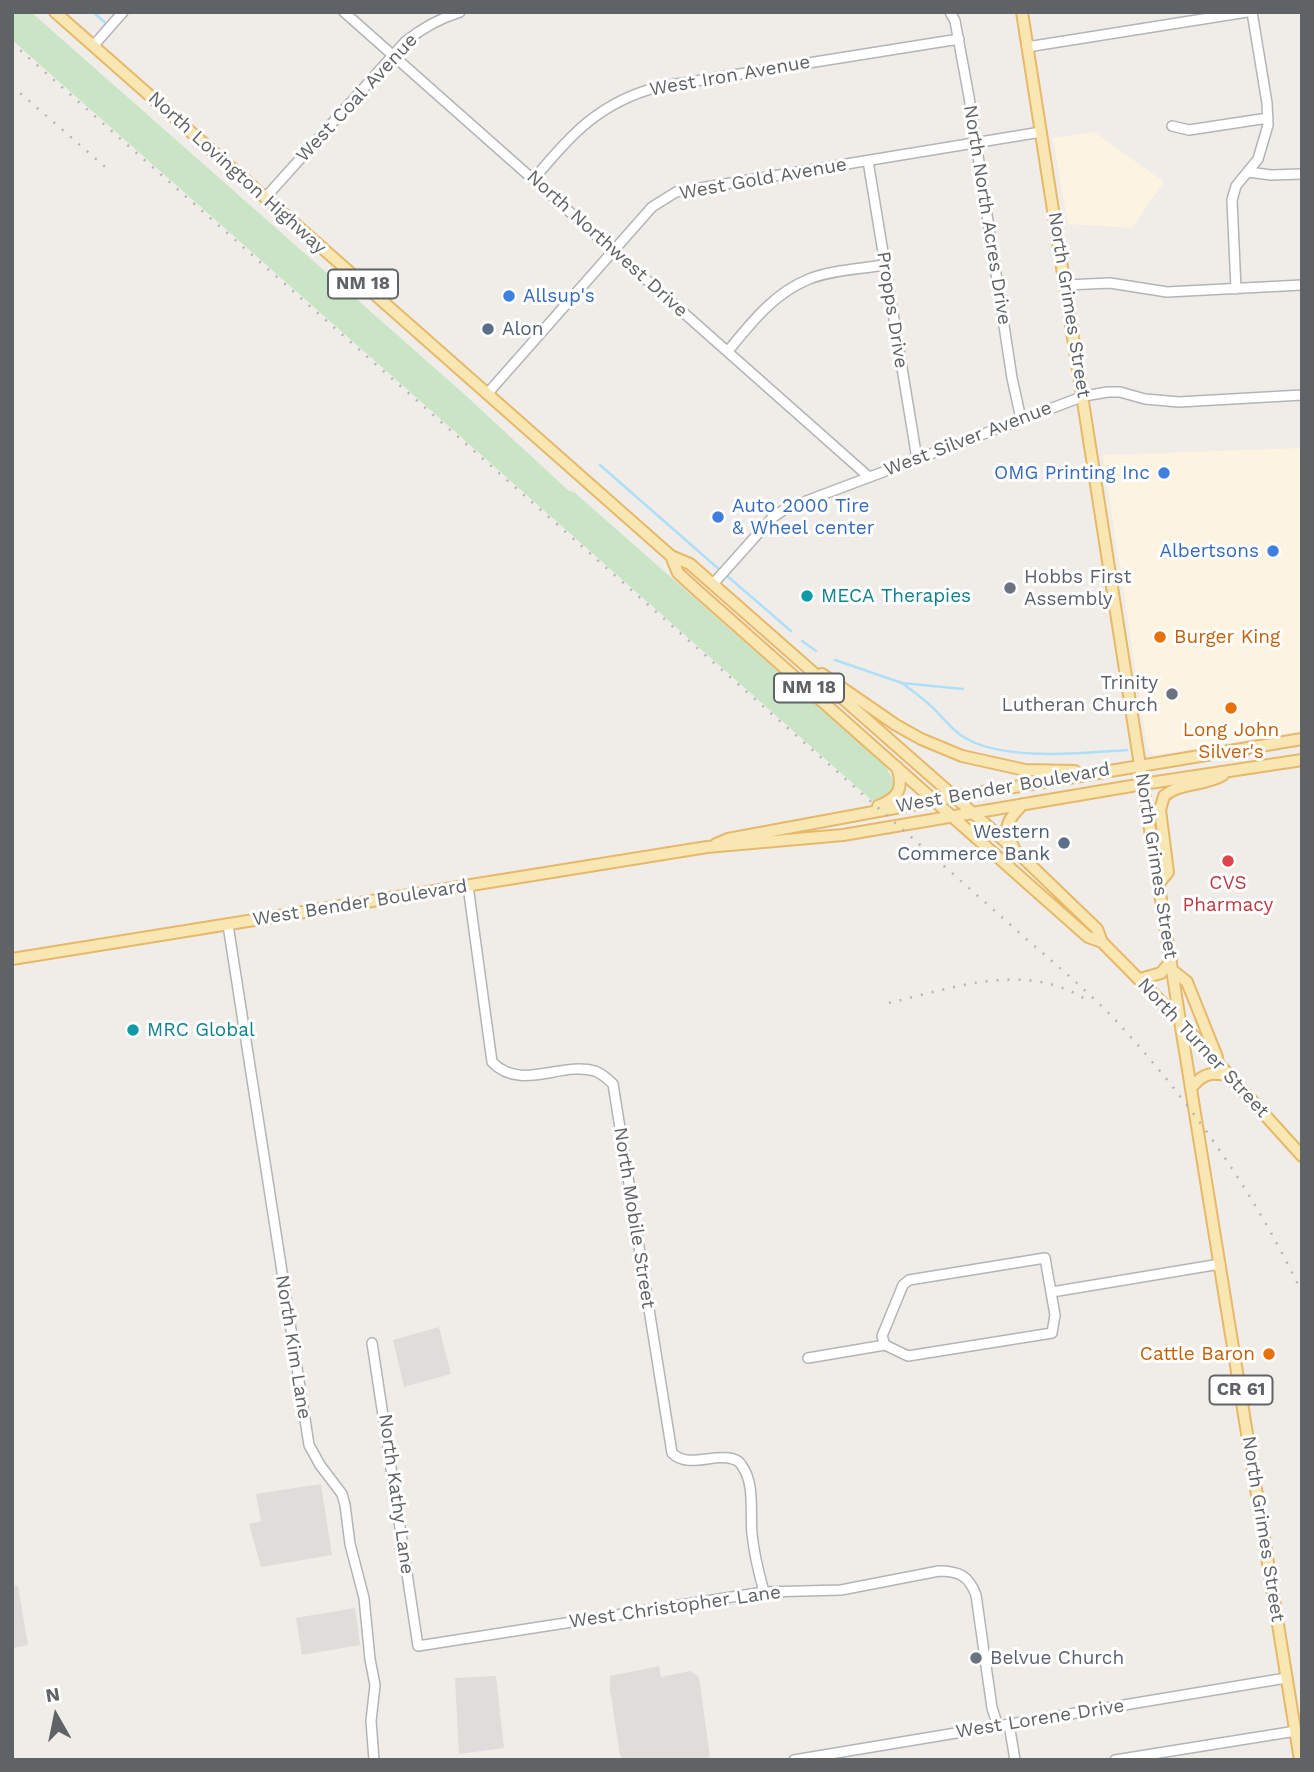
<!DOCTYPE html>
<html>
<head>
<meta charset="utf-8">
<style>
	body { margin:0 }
	#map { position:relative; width:1314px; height:1772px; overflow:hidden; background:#f0ede8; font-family:"Work Sans",sans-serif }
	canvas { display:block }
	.frame { position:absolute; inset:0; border:14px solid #5f6366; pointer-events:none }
	.north { position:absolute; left:21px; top:1681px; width:70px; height:70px; -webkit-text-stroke:5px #fff; paint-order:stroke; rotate:351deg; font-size:19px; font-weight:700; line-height:28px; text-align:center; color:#5f6366 }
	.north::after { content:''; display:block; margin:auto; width:24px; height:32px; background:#5f6366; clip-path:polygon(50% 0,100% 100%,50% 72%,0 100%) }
</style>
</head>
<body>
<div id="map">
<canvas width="1314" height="1772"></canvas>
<div class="frame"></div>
<div class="north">N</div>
</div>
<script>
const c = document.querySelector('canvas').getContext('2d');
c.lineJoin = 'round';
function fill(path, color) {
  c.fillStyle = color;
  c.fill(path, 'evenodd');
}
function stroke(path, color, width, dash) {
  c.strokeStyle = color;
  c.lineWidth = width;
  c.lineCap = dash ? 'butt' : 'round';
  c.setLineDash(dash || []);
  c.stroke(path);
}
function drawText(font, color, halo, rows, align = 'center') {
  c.font = font + ' "Work Sans",sans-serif';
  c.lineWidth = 6;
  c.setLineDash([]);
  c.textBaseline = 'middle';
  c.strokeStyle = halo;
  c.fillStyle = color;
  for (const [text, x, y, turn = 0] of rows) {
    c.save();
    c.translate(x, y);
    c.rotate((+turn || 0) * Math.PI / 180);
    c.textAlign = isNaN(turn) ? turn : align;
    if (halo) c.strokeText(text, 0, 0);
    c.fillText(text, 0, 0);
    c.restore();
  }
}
fill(new Path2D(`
	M1094,132l70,50 -32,46 -64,-4 -15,-86z
	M1302,448v283l-148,24 -7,-9 -44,-291z`), '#fcf3e1');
fill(new Path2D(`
	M439,1327l12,47 -47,13 -11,-47z
	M321,1484l11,71 -71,12 -12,-43 12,-3 -5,-27z
	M12,1584l6,2 10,59 -16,3z
	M355,1608l5,37 -58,10 -6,-37z
	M659,1666l2,11 29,-6 9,6 11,80 -15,3h-72l-3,-5 -10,-65v-14z
	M496,1676l8,72 -45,6 -4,-76z`), '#dfdcda');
fill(new Path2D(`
	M12,12h19l432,381 106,98 5,1 309,272c8,10 12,16 10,29l-18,10 -863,-763z`), '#c9e5c6');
stroke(new Path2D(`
	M93,12l16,14
	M600,465l121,106
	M726,575l65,56
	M802,641l14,10
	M835,660l67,23 61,6
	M902,683c10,7 20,15 29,23 10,9 20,23 31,30 39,26 120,17 165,14`), '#afdff8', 2.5);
const minor = new Path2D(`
	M344,12l525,465
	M950,12l5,9 14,76 43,281 9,41
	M94,45l29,-33
	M1027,47l220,-35
	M1172,126l17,4 79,-12
	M868,161l49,298
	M1248,172l23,3 31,-1
	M534,179c36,-44 66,-77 124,-92l301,-48
	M265,198l140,-156c17,-14 33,-23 55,-30
	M1066,285l44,-2 57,9 135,-7
	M1236,289l-4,-89 4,-14 22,-27 10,-34 -1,-22 -15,-91
	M728,351c23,-28 46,-58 81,-72 23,-9 51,-10 75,-14
	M487,394l165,-187 24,-15 365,-60
	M713,584l59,-66 13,-9 299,-113 24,-4h12l25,7 34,3 123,-7
	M468,886l24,176c29,30 69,-1 103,9 7,3 13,8 18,13l59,369c15,15 38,2 57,5 5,1 10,2 13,8 13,17 8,48 10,68 2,20 7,40 12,58
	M228,925l81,520 11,20 22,29 3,11 5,39 14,54 6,61 5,26 -4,36 3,39
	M1052,1292l168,-28
	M372,1343l46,303 346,-54 77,-2 98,-19c20,0 30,5 37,24l16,113 6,18
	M808,1358l77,-13 23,11 144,-23 3,-18 -10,-57 -136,22 -6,5 -21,51 3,9
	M1009,1724l6,36
	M794,1760l492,-82
	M1115,1760l181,-29`);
const major = new Path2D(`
	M55,12l616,544 19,8 326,287 81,78 5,13
	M1022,12l158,1009 120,739
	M671,556l7,17 22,20 388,344 14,5 78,79 122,135
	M822,674l74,51 25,14 41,17 63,14 50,1
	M878,806c21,-8 26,-18 19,-39
	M716,844l12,-5 226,-42 348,-58
	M1013,846c-12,-18 -4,-28 10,-42
	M1159,883l9,-11 -8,-62 4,-14c16,-14 41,-10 59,-21
	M12,959l695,-112 136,-12 300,-51 159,-24
	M1172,970l15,12 30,75
	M1140,979l21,-6 10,-12
	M1192,1087c12,-15 21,-15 39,-11`);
stroke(minor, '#b2b5b8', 12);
stroke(major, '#e7b869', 14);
stroke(minor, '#fff', 9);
stroke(major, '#f9e7b3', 10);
stroke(new Path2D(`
	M12,43l992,876c37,34 81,68 115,105 74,81 136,170 183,269
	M12,86l99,86
	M889,1003c64,-15 135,-42 196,-4`), '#b5b6b6', 2.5, [2, 9]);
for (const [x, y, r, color] of [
	[509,296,7,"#3f7fe0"],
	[488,329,7,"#5c6f8a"],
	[1164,473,7,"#3f7fe0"],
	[718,517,7,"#3f7fe0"],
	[1273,551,7,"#3f7fe0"],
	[1010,588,7,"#6b7280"],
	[807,596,7,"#0f9aa8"],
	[1160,637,7,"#e8710a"],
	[1172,694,7,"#6b7280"],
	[1231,708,7,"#e8710a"],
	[1064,843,7,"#5c6f8a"],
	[1228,861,7,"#e0444e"],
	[133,1030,7,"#0f9aa8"],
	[1269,1354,7,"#e8710a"],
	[976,1658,7,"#6b7280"]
]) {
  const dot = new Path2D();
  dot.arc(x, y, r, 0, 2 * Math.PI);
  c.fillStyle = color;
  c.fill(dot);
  stroke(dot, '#fff', 2.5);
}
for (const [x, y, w] of [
	[363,284,70],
	[809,688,70],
	[1241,1390,63]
]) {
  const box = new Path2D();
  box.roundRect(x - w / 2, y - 14.5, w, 29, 5);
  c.fillStyle = '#fff';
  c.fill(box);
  stroke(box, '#5f6366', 2);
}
drawText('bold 18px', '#5f6366', null, [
	["NM 18",363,284],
	["NM 18",809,688],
	["CR 61",1241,1390]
]);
drawText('19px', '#5f6366', '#fff', [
	["West Iron Avenue",730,76,-10],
	["West Coal Avenue",357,98,-47],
	["North Lovington Highway",237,173,42],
	["West Gold Avenue",763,179,-10],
	["North North Acres Drive",987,215,81],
	["North Northwest Drive",607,244,42],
	["North Grimes Street",1069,305,81],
	["Propps Drive",892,310,81],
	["West Silver Avenue",968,439,-21],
	["West Bender Boulevard",1003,788,-10],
	["North Grimes Street",1156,866,81],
	["West Bender Boulevard",360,903,-9],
	["North Turner Street",1203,1048,47],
	["North Mobile Street",634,1218,81],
	["North Kim Lane",293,1347,81],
	["North Kathy Lane",396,1494,82],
	["North Grimes Street",1263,1529,81],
	["West Christopher Lane",675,1607,-8],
	["West Lorene Drive",1040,1719,-9]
]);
drawText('19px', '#366cbe', '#fff', [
	["Allsup's",523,296],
	["OMG Printing Inc",1150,473,"right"],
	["Auto 2000 Tire",732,506],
	["& Wheel center",732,528],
	["Albertsons",1259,551,"right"]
], 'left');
drawText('19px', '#4e5e75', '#fff', [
	["Alon",502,329],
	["Western",1050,832,"right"],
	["Commerce Bank",1050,854,"right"]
], 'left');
drawText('19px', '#5b616d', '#fff', [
	["Hobbs First",1024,577],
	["Assembly",1024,599],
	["Trinity",1158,683,"right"],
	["Lutheran Church",1158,705,"right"],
	["Belvue Church",990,1658]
], 'left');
drawText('19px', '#0d838f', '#fff', [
	["MECA Therapies",821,596],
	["MRC Global",147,1030]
], 'left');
drawText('19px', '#c56008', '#fff', [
	["Burger King",1174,637],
	["Long John",1231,730,"center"],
	["Silver's",1231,752,"center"],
	["Cattle Baron",1255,1354,"right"]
], 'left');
drawText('19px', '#be3a42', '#fff', [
	["CVS",1228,883],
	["Pharmacy",1228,905]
]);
</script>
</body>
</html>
